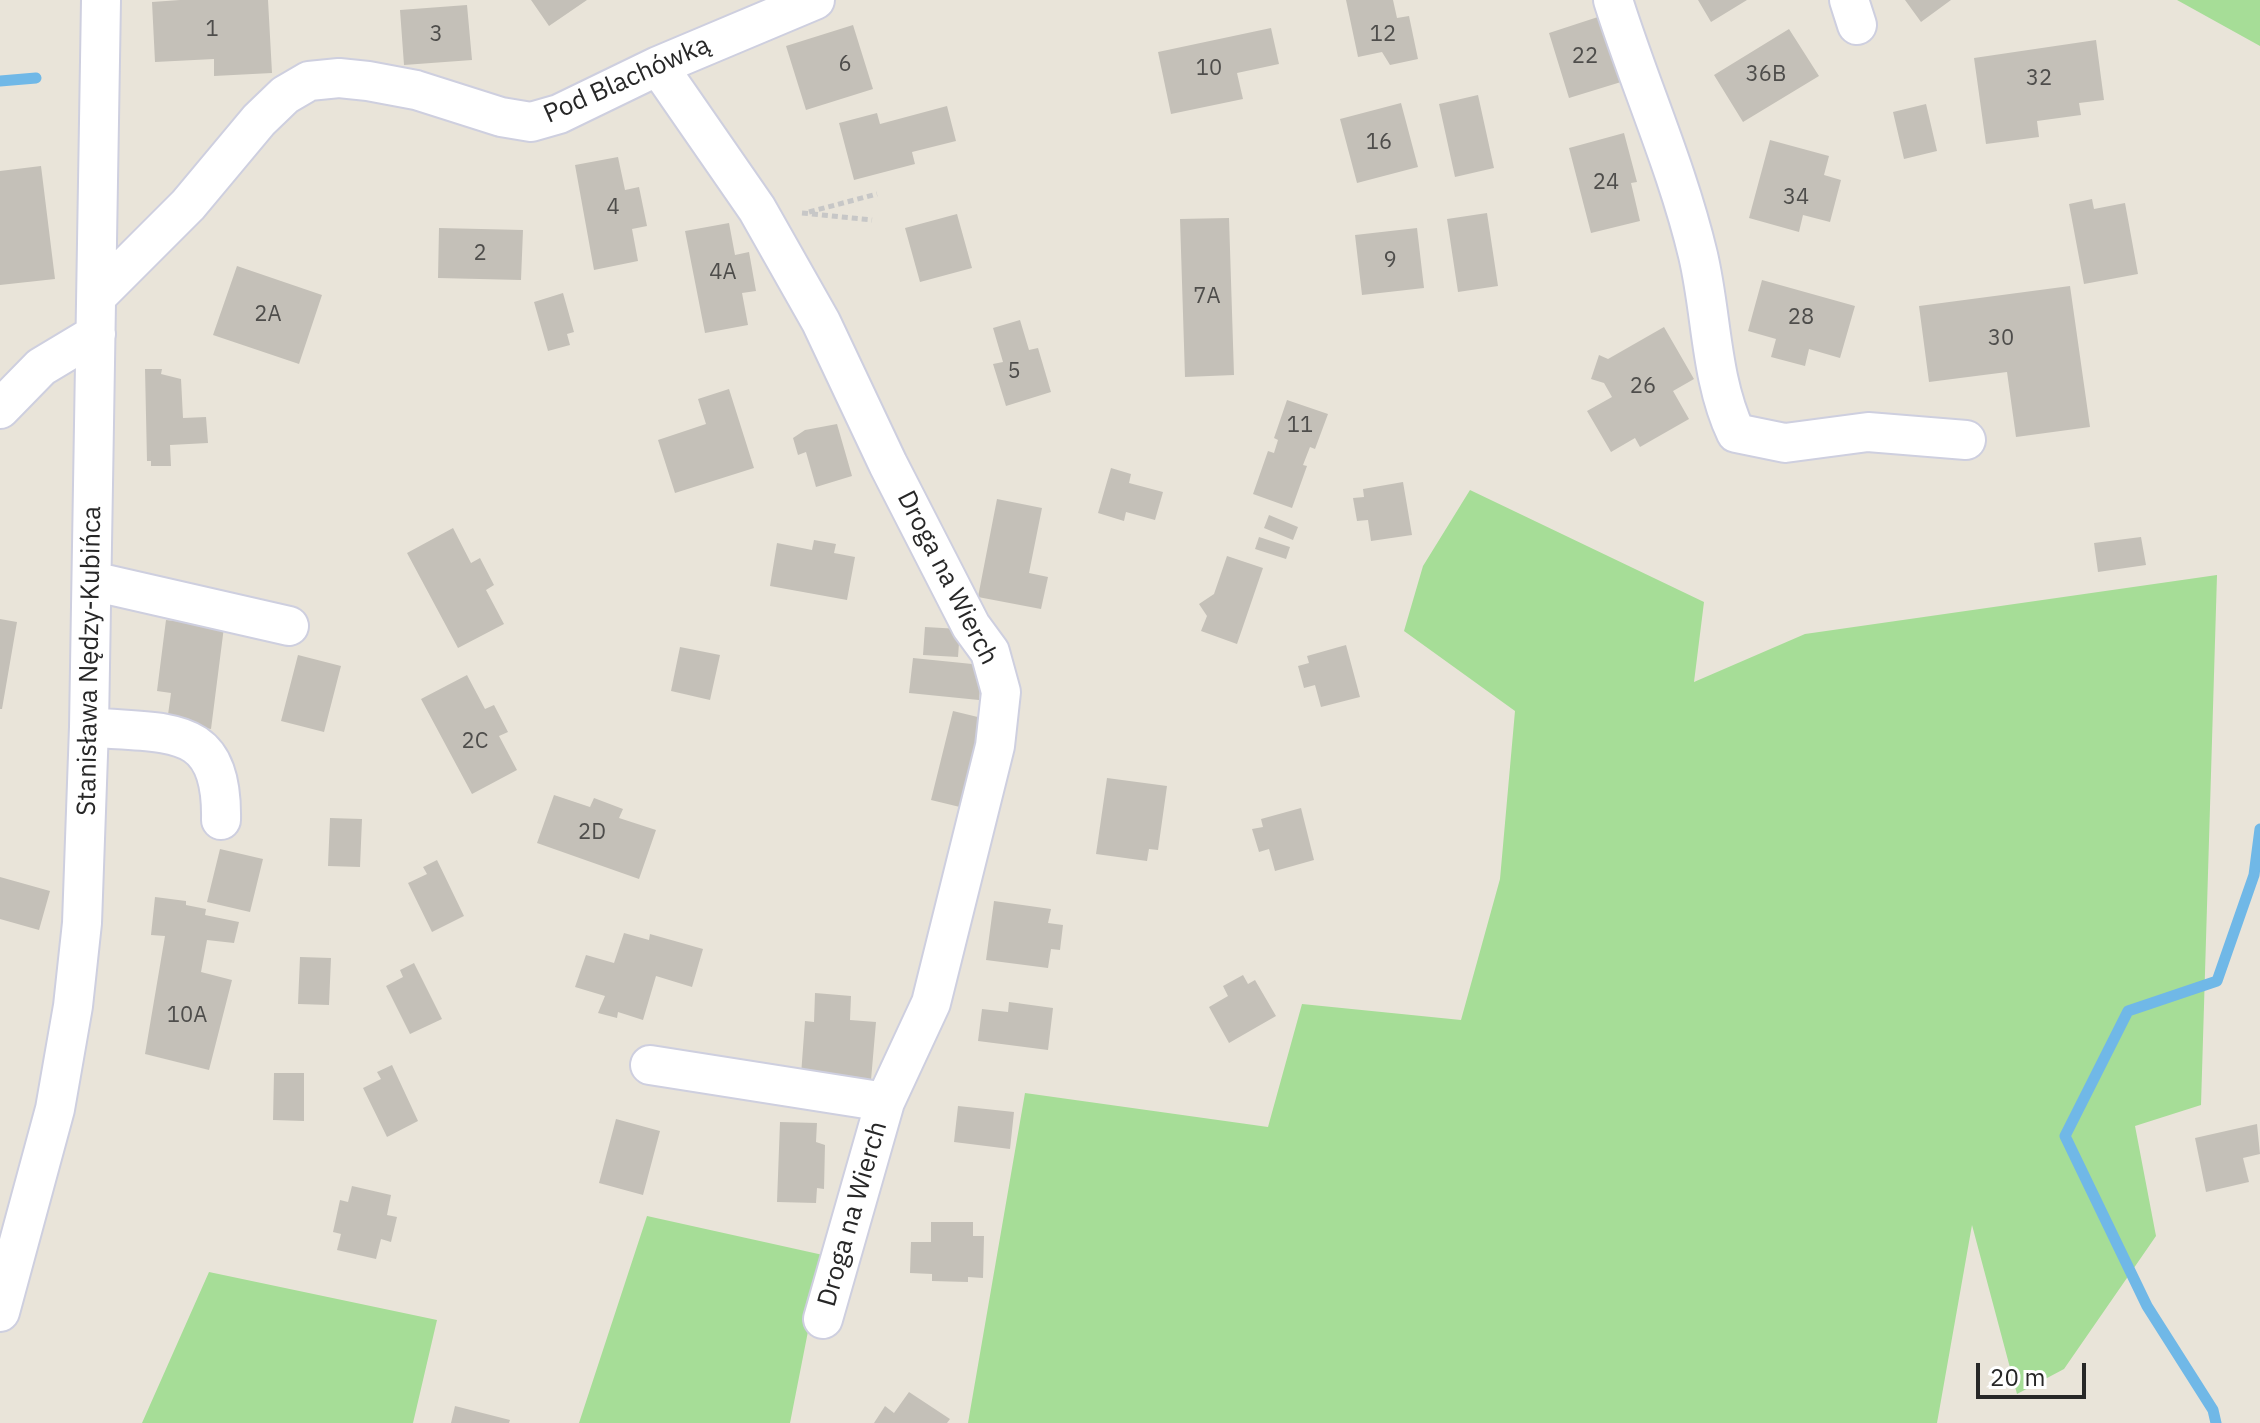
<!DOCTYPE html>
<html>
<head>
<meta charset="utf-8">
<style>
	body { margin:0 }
	#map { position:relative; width:2260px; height:1423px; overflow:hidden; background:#e9e4d9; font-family:"IBM Plex Sans",sans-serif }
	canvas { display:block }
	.scale { position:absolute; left:1976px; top:1363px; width:110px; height:36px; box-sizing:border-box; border:4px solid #272727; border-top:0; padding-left:10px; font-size:24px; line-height:28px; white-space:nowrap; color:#272727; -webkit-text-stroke:6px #fff; paint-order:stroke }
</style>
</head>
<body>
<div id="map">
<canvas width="2260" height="1423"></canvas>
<div class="scale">20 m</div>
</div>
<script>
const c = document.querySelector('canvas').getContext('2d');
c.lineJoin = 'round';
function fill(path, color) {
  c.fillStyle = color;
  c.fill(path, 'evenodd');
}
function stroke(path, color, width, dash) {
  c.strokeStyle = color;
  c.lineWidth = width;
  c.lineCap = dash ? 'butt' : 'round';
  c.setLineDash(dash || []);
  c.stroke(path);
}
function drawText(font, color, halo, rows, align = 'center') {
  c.font = font + ' "IBM Plex Sans",sans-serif';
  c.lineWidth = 7;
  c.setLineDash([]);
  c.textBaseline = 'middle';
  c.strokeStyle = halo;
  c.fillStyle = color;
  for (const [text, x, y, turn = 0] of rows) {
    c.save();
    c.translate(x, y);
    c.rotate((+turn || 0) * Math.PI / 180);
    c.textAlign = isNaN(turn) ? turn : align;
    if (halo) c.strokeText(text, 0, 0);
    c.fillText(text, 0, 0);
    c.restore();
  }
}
fill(new Path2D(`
	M2177,0h83v46z
	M1470,490l234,112 -10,80 111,-48 412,-59 -16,530 -66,21 21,110 -92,133 -47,25 -45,-169 -35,198h-969l57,-330 243,34 34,-123 159,16 39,-141 15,-168 -111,-80 19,-65z
	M647,1216l176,39 -33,168h-211z
	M209,1272l228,48 -24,103h-271z`), '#a6dd97');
stroke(new Path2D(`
	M0,81l36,-3
	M2216,1423l-3,-13 -66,-104 -82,-170 63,-125 89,-30 37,-106 6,-46`), '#70b8e7', 11);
fill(new Path2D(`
	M180,0h88l4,73 -58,3v-17l-59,3 -3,-60z
	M531,0h56l-38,26z
	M1346,0h47l4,18 12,-2 9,43 -28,6 -8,-13 -24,5z
	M1698,0h49l-36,22z
	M1905,0h46l-30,22z
	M467,5l5,55 -68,5 -4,-55z
	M1601,16l20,66 -52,16 -20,-65z
	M853,25l20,64 -67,21 -20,-64z
	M1271,28l8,36 -42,9 6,26 -72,15 -13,-62z
	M1789,29l30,47 -76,46 -29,-47z
	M2096,40l8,60 -25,3 2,12 -44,6 2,16 -53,7 -12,-86z
	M1478,95l16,73 -39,9 -16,-73z
	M1401,103l17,64 -61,16 -17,-64z
	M1926,104l11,47 -33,8 -11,-47z
	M947,106l9,35 -44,11 3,12 -61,16 -15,-57 38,-10 3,11z
	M1624,133l13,49 -6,1 9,38 -49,12 -22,-85z
	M1770,140l59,16 -5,19 17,5 -11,42 -27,-7 -4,17 -50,-14z
	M618,157l7,33 14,-3 8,39 -15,3 6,32 -44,9 -19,-105z
	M41,166l14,113 -55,6v-114z
	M2092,199l2,10 31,-6 13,71 -54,10 -15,-80z
	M1487,213l11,73 -40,6 -11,-73z
	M957,214l15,54 -52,14 -15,-54z
	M1229,218l5,157 -49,2 -5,-158z
	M729,223l6,32 14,-3 7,39 -14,2 6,32 -43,8 -20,-102z
	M439,228l84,2 -2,50 -83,-2z
	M1417,228l7,60 -62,7 -7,-60z
	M237,266l85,29 -23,69 -86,-29z
	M1762,280l93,26 -15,52 -31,-9 -4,17 -34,-9 5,-18 -28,-8z
	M2070,286l20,141 -74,10 -9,-65 -78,10 -10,-76z
	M563,293l11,39 -7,2 3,11 -22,6 -14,-49z
	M1020,320l9,30 9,-2 13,44 -45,14 -13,-42 10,-2 -10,-34z
	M1664,327l30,52 -21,12 16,28 -49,28 -5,-9 -24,14 -24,-41 25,-14 -8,-14 -13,-4 8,-24 9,4z
	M145,369h17l-1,5 20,5 2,39 23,-1 2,26 -38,2 1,21h-20v-5h-4z
	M729,389l25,79 -79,25 -17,-53 48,-16 -8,-25z
	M1287,400l41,14 -13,35 -5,-2 -7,18 4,1 -15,42 -39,-14 15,-43 6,2 4,-13 -4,-2z
	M837,424l15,52 -36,11 -10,-35 -8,3 -5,-17 12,-8z
	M1111,468l20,6 -2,9 34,9 -8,28 -29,-8 -2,9 -26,-8z
	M1403,482l9,53 -41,6 -3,-21 -11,1 -4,-23 11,-1 -1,-8z
	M997,499l45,9 -13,65 19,4 -7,32 -63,-12z
	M1269,515l29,12 -5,13 -29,-12z
	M453,528l18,35 9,-5 14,27 -8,5 18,34 -46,24 -51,-95z
	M1259,537l31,10 -4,12 -31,-10z
	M2141,537l5,28 -48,7 -4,-29z
	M814,540l22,4 -2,9 21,4 -8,43 -77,-14 7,-43 35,7z
	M1227,556l36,12 -26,76 -36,-13 6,-15 -8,-12 15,-10z
	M0,619l17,3 -15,87h-2z
	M166,620l58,7 -13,102 -44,-7 4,-29 -14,-2z
	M925,627l35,2 -2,28 -35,-2z
	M1346,645l14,52 -39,10 -6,-22 -11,3 -6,-22 11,-3 -2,-7z
	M680,647l40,8 -10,45 -39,-9z
	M298,655l43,11 -17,66 -43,-11z
	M913,658l69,7 -3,35 -70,-7z
	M467,675l18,34 9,-4 14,27 -9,4 18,34 -45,24 -51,-95z
	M953,711l33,8 -22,89 -33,-8z
	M1107,778l60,8 -9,64 -9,-1 -2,12 -51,-7z
	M554,795l36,12 4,-9 29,11 -4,9 37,12 -17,49 -102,-36z
	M1301,808l13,52 -39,11 -6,-22 -10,3 -7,-23 11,-2 -2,-8z
	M330,818l32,1 -2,48 -32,-1z
	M220,849l43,10 -13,53 -43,-10z
	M437,860l27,56 -32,16 -24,-49 19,-9 -4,-7z
	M0,877l50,14 -11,39 -39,-11z
	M155,897l31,4v4l20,4 -1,6 34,7 -5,21 -27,-3 -6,32 31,8 -23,90 -64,-16 20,-118 -14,-1z
	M994,901l57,8 -3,14 15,2 -3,25 -9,-1 -3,19 -62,-8z
	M624,933l25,7 1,-6 53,15 -11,38 -36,-11 -13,44 -25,-8 -1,6 -19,-5 7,-17 -30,-9 11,-32 28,8z
	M300,957l31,1 -2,47 -31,-1z
	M414,963l28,56 -32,15 -24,-48 17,-9 -3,-7z
	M1243,975l5,9 7,-4 21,36 -47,27 -20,-36 19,-11 -5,-10z
	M815,993l36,3 -1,24 26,2 -5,58 -70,-5 4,-54 9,1z
	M1009,1002l44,6 -5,42 -70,-9 4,-32 26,3z
	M392,1065l26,56 -31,16 -24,-49 18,-9 -4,-7z
	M274,1073h30v48l-31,-1z
	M958,1106l56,6 -4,37 -56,-7z
	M616,1119l44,12 -17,64 -44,-12z
	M780,1122l37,1 -1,19 9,3 -1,44 -7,-1 -1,15 -39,-1z
	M2257,1124l3,30 -17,4 6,24 -43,10 -11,-54z
	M352,1186l39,9 -4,20 10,2 -6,25 -10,-3 -5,20 -39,-9 4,-16 -8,-2 7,-32 8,2z
	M931,1222h42v14h11l-1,42 -15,-1v5l-36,-1v-7l-22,-1 1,-31h20z
	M909,1392l41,27 -3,4h-73l11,-17 9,7z
	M455,1406l55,14 -1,3h-58z`), '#c4c0b8');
const minor = new Path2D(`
	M1613,0c27,86 64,167 85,255 14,59 12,123 38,178l49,10 83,-11 98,8
	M1849,0l8,25
	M658,66l99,143 64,113 67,142 83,162 19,26 11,40 -6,54 -64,257 -46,99 -62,217
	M97,296l91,-91 71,-85 26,-25 24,-14 30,-3 29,3 48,9 85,27 30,5 28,-8 99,-48 157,-66
	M0,409l41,-42 55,-33
	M92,581l197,45
	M89,727c79,8 134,-6 132,93
	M650,1065l235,37
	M0,1312l55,-203 18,-103 9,-83 7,-196 12,-727`);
stroke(minor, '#cecfdf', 42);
stroke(new Path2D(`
	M809,212l68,-18
	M802,213l70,7`), '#c7c7c7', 5, [6, 4]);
stroke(minor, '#fff', 38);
drawText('22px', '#4e4d4b', null, [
	["1",212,30],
	["3",436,35],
	["12",1383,35],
	["22",1585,57],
	["6",845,65],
	["10",1209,69],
	["36B",1766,75],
	["32",2039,79],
	["16",1379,143],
	["24",1606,183],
	["34",1796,198],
	["4",613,208],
	["2",480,254],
	["9",1390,261],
	["4A",723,273],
	["7A",1207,297],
	["2A",268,315],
	["28",1801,318],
	["30",2001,339],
	["5",1014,372],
	["26",1643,387],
	["11",1300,426],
	["2C",475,742],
	["2D",592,833],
	["10A",187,1016]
]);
drawText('26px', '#272727', '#fff', [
	["Pod Blachówką",627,80,-24],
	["Droga na Wierch",947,578,63],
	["Stanisława Nędzy-Kubińca",90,661,-89],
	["Droga na Wierch",853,1214,-74]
]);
</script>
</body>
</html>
